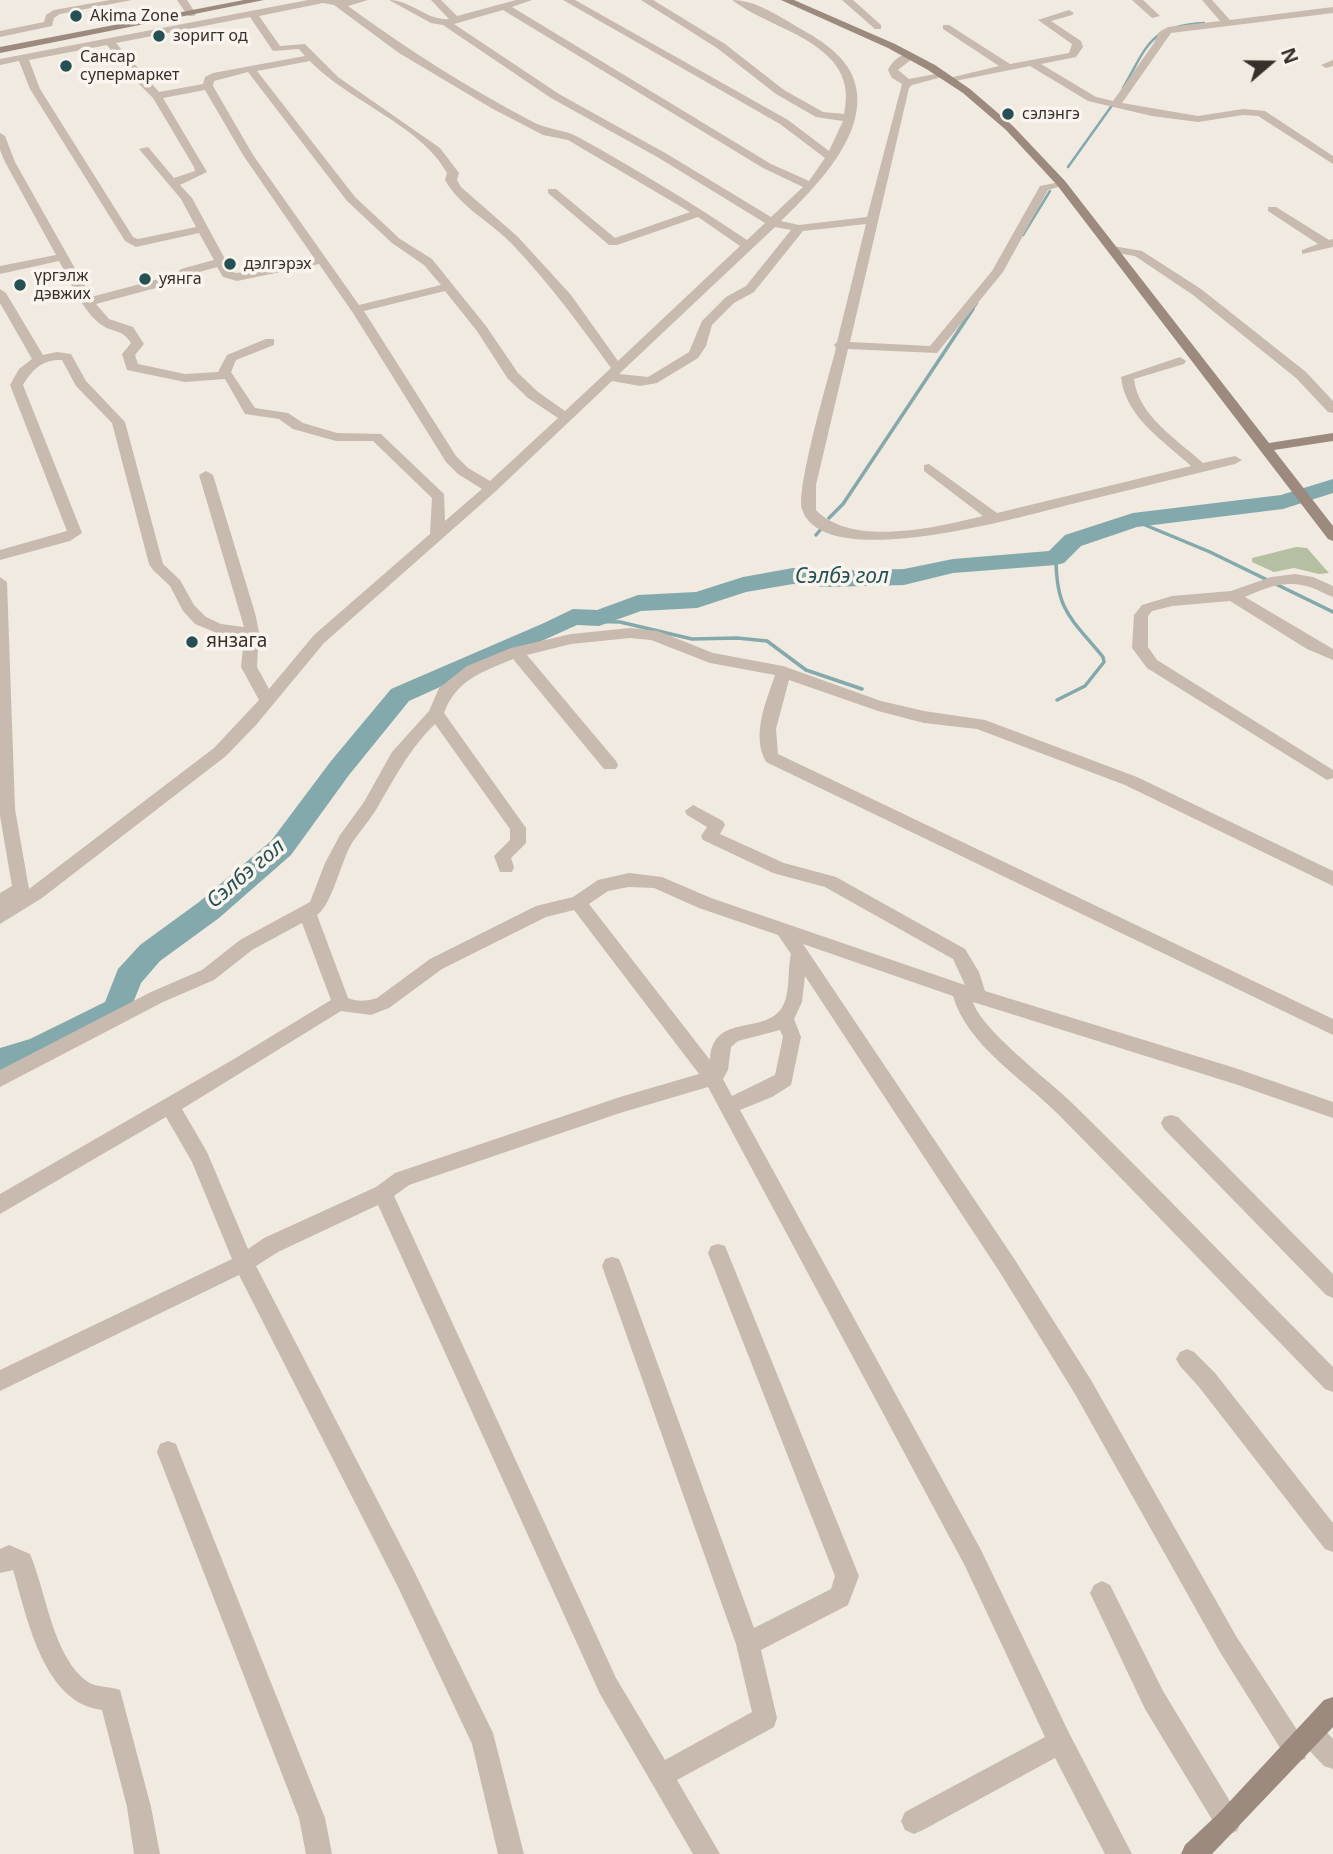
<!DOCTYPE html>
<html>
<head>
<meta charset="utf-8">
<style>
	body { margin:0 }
	#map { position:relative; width:1333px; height:1854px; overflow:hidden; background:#f1eae1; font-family:"Noto Sans",sans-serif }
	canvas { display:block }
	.north { position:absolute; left:1235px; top:28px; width:70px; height:70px; -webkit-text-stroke:5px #f9f4ed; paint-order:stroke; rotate:70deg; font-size:19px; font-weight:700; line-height:28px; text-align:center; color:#382f2b }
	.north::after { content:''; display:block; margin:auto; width:24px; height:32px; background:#382f2b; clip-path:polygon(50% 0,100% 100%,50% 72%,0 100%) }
</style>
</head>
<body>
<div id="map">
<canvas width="1333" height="1854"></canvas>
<div class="north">N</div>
</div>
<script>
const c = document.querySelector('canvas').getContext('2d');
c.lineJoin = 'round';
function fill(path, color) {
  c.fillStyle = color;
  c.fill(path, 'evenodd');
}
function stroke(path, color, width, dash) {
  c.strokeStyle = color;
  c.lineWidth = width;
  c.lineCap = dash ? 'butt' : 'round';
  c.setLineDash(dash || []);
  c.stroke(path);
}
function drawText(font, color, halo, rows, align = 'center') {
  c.font = font + ' "Noto Sans",sans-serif';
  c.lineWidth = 7;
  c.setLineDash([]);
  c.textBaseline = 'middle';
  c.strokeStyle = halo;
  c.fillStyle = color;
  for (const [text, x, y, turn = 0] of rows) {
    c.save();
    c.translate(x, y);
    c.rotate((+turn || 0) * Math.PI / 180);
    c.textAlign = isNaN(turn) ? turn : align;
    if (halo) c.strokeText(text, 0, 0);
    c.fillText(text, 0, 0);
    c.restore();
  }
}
fill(new Path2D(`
	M1296,547l11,1 22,25 -10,1 -25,-6 -20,4 -22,-10v-4z`), '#b5bfa2');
stroke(new Path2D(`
	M1123,88c25,-43 26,-62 81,-65
	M1068,167l45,-63
	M1023,235l27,-44
	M971,311l6,-8`), '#83a9ac', 2.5);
stroke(new Path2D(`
	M829,518l14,-14 130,-195
	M1133,520l77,32 123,60
	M816,535l5,-6
	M1056,558c0,53 15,60 47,99l1,5 -19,24 -28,14
	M552,629l30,-8 38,1 72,17 45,-1 30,3 39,29 56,19`), '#83a9ac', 3.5);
fill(new Path2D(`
	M1333,479v14l-50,16 -146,18 -56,19 -17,17 -8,2 -103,8 -49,12 -78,2 -33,-3 -47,8 -49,16 -56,3 -42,15 -22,-1 -168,76 -60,74 -58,80 -72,63 -59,43 -19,22 -14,35 -78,39 -49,17v-26l30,-9 75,-37 13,-33 22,-24 59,-43 72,-61 60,-80 60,-72 153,-66 29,-14 24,1 41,-15 58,-3 47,-15 50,-9 33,3 78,-2 49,-10 96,-8 16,-16 68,-22 148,-18z`), '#83a9ac');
fill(new Path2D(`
	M110,0h22l-72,14 -6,4 -2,8 -52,11v-6l44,-9 2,-7 8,-5z
	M177,0h10l9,14 -2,2h-6z
	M308,0h60l-20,6c59,43 120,82 185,116 16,8 33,8 45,15 58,32 114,66 169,103l18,-17 -106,-65 -108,-60 -108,-73 -12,-2 -42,-23c22,0 38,21 60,19l-18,-19h10l16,16 59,-16h16l-20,7 259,157 38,17 16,-23 -45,-34 -217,-124h12l213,120 41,31 14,-30 -27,-4 -40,-23 -59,-46 -76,-48h12l72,44 59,46 39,22 21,2c17,-71 -72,-83 -112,-114 24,0 48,17 69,29 20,11 46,28 53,51 18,52 -40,109 -73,141l18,4 68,-8 35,-133 -10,-6 -4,-8c4,-9 14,-18 25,-16v4l-15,12 11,9 37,-7v4l-34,9 -3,3 -59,254 80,4 62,-75 48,-85 25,-5v4l-17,5 -45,82 -66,81 -89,-4 -32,136v25c36,38 122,17 167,6l-59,-45v-6l5,-1 68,49 194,-47c-27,-25 -66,-49 -70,-89l59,-20 6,4 -2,3 -50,15c4,37 44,61 69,84l32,-7 7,4 -7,4c-52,13 -103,25 -155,38 -47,11 -257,75 -278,7 -6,-22 27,-133 34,-161l-2,-3 3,-3 29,-118 -63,7 -49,61 -20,11 -22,22 -6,21 -8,12 -41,25 -17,3 -28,-5 -116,110 -172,152 -68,82 -30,31 -184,142 -42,26v-31l12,-7 -12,-70v-239l7,5 8,227 14,80 185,-141 45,-48 -18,-33 3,-30 -27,-4 -22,-9 -12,-13 -13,-25 -17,-16 -4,-6 -37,-141 -36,-37 -14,-26c-20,-1 -30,10 -39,25l59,148 -12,8 -70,19v-10l67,-19 -57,-146 9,-16 13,-10 -32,-56v-14l6,4 37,62 14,-3 14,2 15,27 39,41 38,142 17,16 14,25 12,12 15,7 23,3 -45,-152 7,-4 7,4 42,138 4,19 -2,35 12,22 45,-54 116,-101 2,-36 -59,-57h-37l-43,-12 -14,-10 -34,-5 -20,-35 -40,3 -58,-12 -5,-16 9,-11c-10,-16 -19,-9 -32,-20 -18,-15 -28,-41 -40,-62l-59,13v-8l56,-11 -51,-93 -5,-12v-17l5,3 10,26 76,135 83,-22 7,-6 33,-9 -15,-27 -63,14 -11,-6 -95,-152 -11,-28 -19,4v-6zM323,3l11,2 65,48 94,56 50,26 25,5 122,72 -75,26 -59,-49h-8v4l61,52h8l81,-28 42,29 -122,115 -47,-66 -53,-58 -57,-50 -4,-7 2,-7 -19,-25 -102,-71 -33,-33 -25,2 -21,-30zM503,10l260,158 40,19 -32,30 -104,-63 -108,-60 -105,-70zM250,17l23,34 26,-2 6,7 -92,17 -8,4 -2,7 -44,8 -43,-49zM107,45l23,30 23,23 41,69 1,4 -21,7 -26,-31 -9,2 42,50 15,28 -58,12 -5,-2 -93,-148 -11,-29zM310,61c38,40 112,65 137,112l-2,7c15,27 46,42 67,64 37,39 68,81 99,124l-46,43 -27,-19 -20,-19 -32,-47 -54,-67 -32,-20 -45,-42 -98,-126zM248,72l99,129 45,42 32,22 17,20 -82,20 -106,-150 -40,-69 1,-5zM205,90l38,65 71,103 -77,15 -5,-1 -40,-74 -12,-13 27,-13 -44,-74zM775,227l16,3 -45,56 -20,11 -24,24 -13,31 -41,25 -29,-3zM319,264l34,49 93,149 12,12 24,15 -37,32 -1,-27 -63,-60 -44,-1 -34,-10 -15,-10 -33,-5 -24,-36 5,-12 38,-15v-6h-8l-39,16 -9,17 -33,2 -47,-10 -3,-9 9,-11 -11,-17 -24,-8 -13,-15 86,-23 7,-6 28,-8 6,10 14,4zM445,291l32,40 31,48 20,19 30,20 -68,63 -22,-13 -12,-12 -92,-145z
	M842,0h11l28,25v4h-6z
	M1132,0h11l17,16 -8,2z
	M1202,0h10l18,20 103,-13v6l-162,20 -49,70 76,13 45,-7 22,2 68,45v8l-75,-48 -15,-1 -45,7 -46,-6 -64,-15 -58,-35 -80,16 -5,-3 54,-13 -56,-37v-4h6l61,39 59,-11 3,-9 -34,-24 31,-10 5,3 -2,2 -21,6 30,20 2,6 -7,10 -35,7 55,33 17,4 41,-58 5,-11 9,-5 52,-6z
	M1333,60v6l-7,2 -5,-3z
	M1268,207h8l53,33 4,-1v8l-31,7v-4l16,-6 -50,-33z
	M1113,246l29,5 59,38 105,83 27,29v12l-5,-1 -32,-34 -103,-83 -58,-39 -26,-4 -2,-2z
	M1295,574l18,3 20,9v11c-9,-3 -17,-9 -27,-11 -21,-6 -42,2 -61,11l88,52v11l-26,-11 -77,-48 -58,5 -20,5 -4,5v31l9,13 176,110v8l-6,2 -180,-112 -15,-20 2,-33 8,-10 30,-9 59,-5 40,-14z
	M630,628l28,3 55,22 70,13 98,35 43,10 61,9 152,57 196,94v15l-208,-101 -148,-56 -53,-6 -46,-12 -89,-31 -13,49 2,25 555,265v16l-567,-273c-15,-27 0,-60 9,-87l-65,-12 -59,-23 -21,-2 -59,6 -44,11 89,106 2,4 -2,4h-12l-91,-110c-31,13 -57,21 -69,54l82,115v15l-15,15 3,9 -2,5h-12l-6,-16 16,-16v-11l-75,-105c-26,25 -40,54 -58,84 -7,12 -17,23 -25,35 -11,18 -20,62 -35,72l31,83c9,4 20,3 29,0l53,-39 106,-53 37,-9 25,-17 31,-7 33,4 49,21 254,87 -12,-26 -128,-72 -52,-14 -70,-33 -2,-4 6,-9 -20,-12 -2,-4 8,-6 30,16 2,4 -5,9 64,29 52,14 129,72 14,23 6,19 250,77 98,34v16l-98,-34 -262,-82c8,27 74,77 97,99 89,87 175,177 263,266v25l-8,-3c-89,-91 -177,-184 -267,-275 -35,-35 -91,-69 -105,-118l-150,-52 212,316 76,120 145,256 63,97 3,-8 9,-3 9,3 13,14v30l-9,-3 -17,-18 -2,11 -9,3 -9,-3 -67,-107 -145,-258 -74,-120 -196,-298 -3,26 -8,17 7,18 -10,48 -19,12 -32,13 241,440 88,183 63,121h-27l-50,-96 -132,72 -9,4 -9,-4 -4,-9 4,-9 140,-75 -80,-171 -257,-479 -88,26 -211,72 -15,11 222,482 49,82 87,-48 -16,-68 -134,-378 3,-7 7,-2 7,2 3,7 132,362 77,-39 4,-13 -127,-323 3,-7 7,-2 7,2 134,330 -11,29 -87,45 16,68 -3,9 -97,53 43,74h-27l-93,-160 -222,-489 -100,47 -22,14 159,307 78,160 31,121h-26l-26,-110 -73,-155 -160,-314 -239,116v-21l232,-111 -40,-97 -26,-45 -166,97v-20l234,-135 97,-59 -29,-77 -50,27 -38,30 -51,22 -163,85v-17l151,-78 51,-22 38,-30 70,-38 15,-39 15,-28 24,-33 28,-50 37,-41 10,-23 28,-22 44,-18 60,-14zM629,887l25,1 45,20 79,27 13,19c-4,17 0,41 -10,55 -19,26 -69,4 -71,51l-121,-156 19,-13zM574,910l125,164 -79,23 -225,76 -19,14 -112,51 -16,11 -41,-97 -25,-43 159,-98 30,4 18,-7 53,-39 104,-52zM780,1030l3,7 -8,38 -43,21 -9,-17 5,-9 3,-23 7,-6z
	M1171,1115l7,2 155,157v24l-7,-3 -162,-166 -3,-6 3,-6z
	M1187,1349l7,3 21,21 118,150v29l-8,-3 -126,-162 -19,-21 -4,-7 4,-7z
	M168,1441l8,3 3,8 146,366 7,36h-26l-7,-36 -142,-366 3,-8z
	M9,1545l21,9c16,37 23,104 58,128 9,6 22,4 32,8l31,117 9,47h-26l-7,-47 -25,-97c-59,-7 -75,-93 -89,-140l-13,3v-24z
	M1102,1581l8,4 53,106 74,122 4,9 -4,9 -9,4 -9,-4 -74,-122 -55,-116 4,-8z`), '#c8baae');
fill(new Path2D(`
	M244,0h20l-264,53v-6z
	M781,0h13l101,44 40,21 35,24 43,37 52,55 204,262 64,-10v8l-59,9 59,76v15l-5,-2 -271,-354 -51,-55 -43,-37 -35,-23 -40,-22z
	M1333,1697v30l-121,127h-31l4,-9 34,-32 105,-113z`), '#9c8a7f');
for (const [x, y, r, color] of [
	[76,16,7,"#255155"],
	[159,36,7,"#255155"],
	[66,66,7,"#255155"],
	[1008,114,7,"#255155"],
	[230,264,7,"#255155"],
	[145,279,7,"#255155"],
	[20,285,7,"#255155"],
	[192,642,7,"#255155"]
]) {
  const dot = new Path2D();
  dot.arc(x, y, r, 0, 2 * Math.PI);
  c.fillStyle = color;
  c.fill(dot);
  stroke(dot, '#f9f4ed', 2.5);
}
drawText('16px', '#382f2b', '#f9f4ed', [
	["Akima Zone",90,16],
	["зоригт од",173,36],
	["Сансар",80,57],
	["супермаркет",80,75],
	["сэлэнгэ",1022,114],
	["дэлгэрэх",244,264],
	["үргэлж",34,276],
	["дэвжих",34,294],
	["уянга",159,279]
], 'left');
drawText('19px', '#382f2b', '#f9f4ed', [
	["янзага",206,642]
], 'left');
drawText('italic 21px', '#255155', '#f9f4ed', [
	["Сэлбэ гол",842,577],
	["Сэлбэ гол",246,874,-40]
]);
</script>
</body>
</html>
